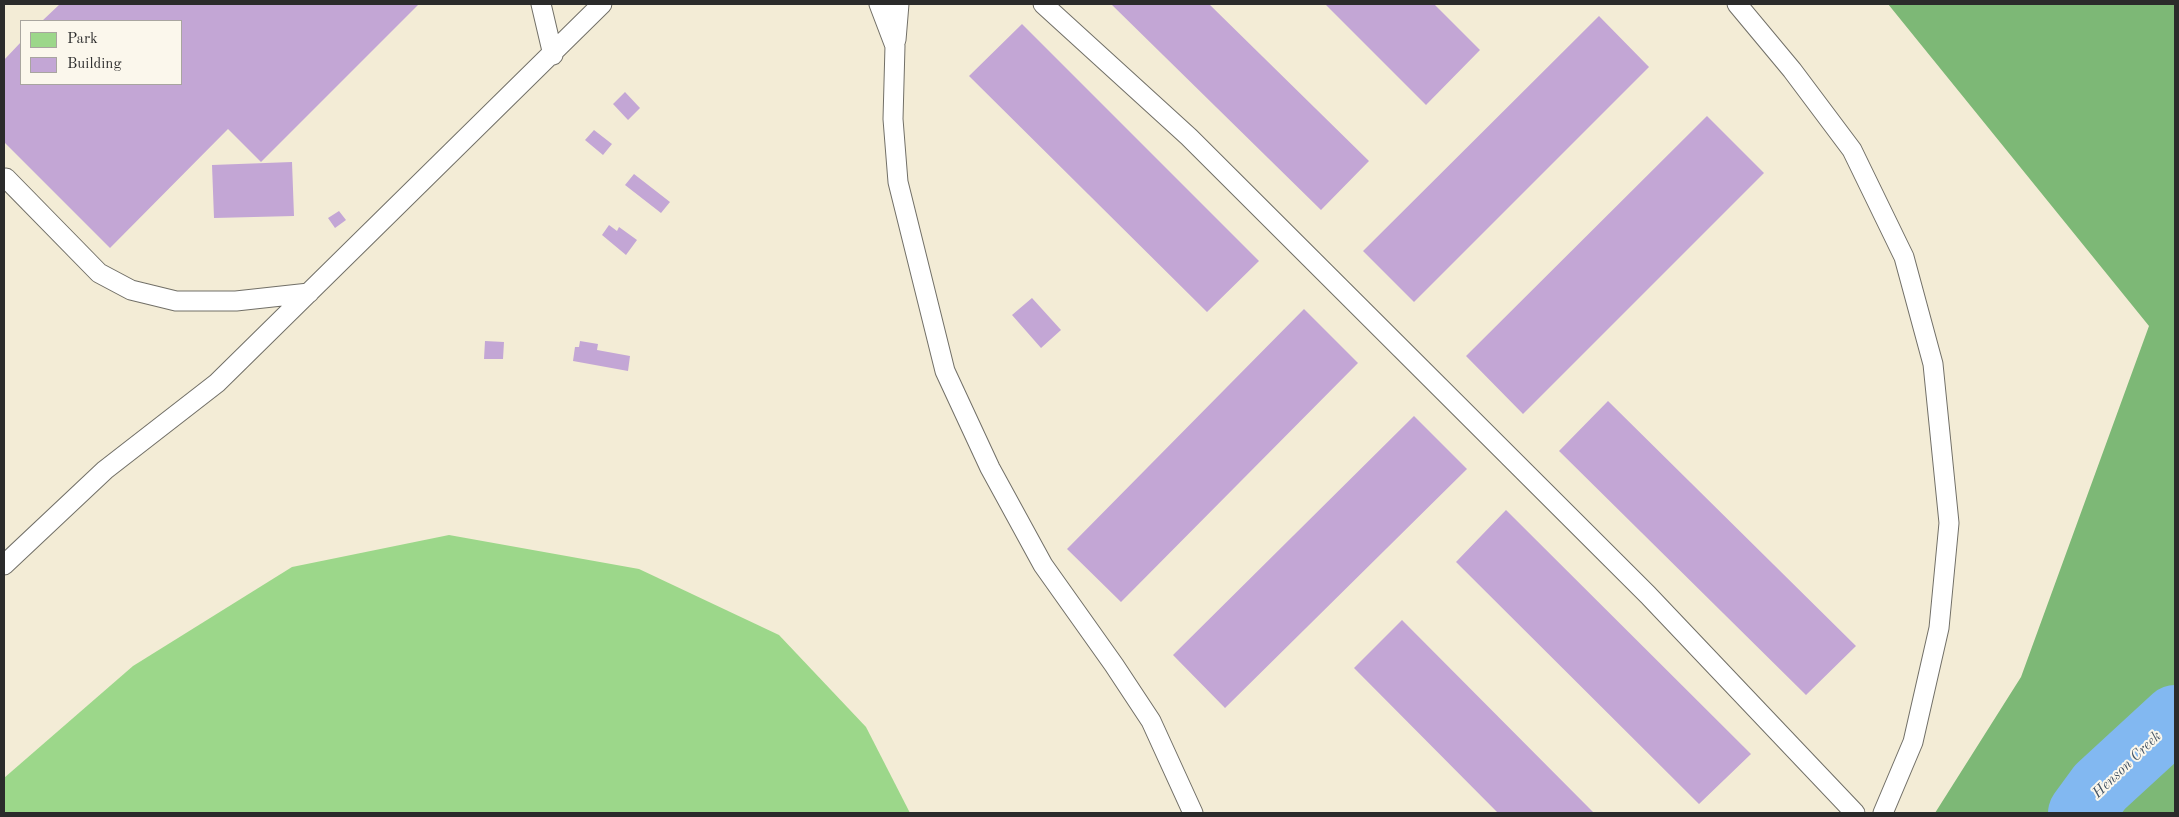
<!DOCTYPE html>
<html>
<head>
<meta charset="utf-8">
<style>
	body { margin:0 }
	#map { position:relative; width:2179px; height:817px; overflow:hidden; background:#f3ecd6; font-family:"Old Standard TT",serif }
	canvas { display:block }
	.frame { position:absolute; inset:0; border:5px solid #2b2b2b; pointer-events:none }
	.legend { position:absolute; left:20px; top:20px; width:162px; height:65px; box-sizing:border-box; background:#fbf7ec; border:1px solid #a8a59f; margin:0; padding:6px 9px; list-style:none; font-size:15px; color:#2b2b2b }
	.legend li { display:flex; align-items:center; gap:10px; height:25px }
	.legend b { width:25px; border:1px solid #a8a59f }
</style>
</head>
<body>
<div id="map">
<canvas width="2179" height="817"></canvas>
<div class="frame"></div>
<ul class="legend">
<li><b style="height:14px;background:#9cd78a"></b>Park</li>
<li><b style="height:14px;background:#c3a6d5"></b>Building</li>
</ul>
</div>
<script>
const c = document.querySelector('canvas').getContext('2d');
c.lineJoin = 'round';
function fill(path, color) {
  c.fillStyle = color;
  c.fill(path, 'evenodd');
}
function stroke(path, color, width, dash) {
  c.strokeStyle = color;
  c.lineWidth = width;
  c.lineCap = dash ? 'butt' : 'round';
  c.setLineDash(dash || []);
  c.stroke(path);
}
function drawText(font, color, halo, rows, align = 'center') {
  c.font = font + ' "Old Standard TT",serif';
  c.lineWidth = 4;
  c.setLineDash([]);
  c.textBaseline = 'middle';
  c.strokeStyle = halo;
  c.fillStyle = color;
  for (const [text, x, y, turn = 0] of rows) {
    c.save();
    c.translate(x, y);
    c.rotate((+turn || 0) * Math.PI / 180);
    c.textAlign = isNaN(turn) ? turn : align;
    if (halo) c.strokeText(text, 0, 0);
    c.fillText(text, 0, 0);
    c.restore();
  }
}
fill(new Path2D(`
	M449,535l190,34 140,66 87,92 44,86h-906v-35l129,-112 159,-99z`), '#9cd78a');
fill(new Path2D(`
	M1888,4h287v809h-240l86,-136 128,-351z`), '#7db876');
stroke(new Path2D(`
	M2081,813l19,-26 75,-69`), '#82b8f1', 66);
fill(new Path2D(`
	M60,4h359l-158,158 -33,-33 -118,119 -106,-106v-82l17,-18v42h160v-63h-139z
	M1111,4h98l160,157 -48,49z
	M1325,4h109l46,46 -54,55z
	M1599,16l50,51 -235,235 -51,-51z
	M1022,24l237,237 -52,51 -238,-236z
	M625,92l15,16 -12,12 -15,-16z
	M1707,116l57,57 -241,241 -57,-58z
	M594,130l18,14 -9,11 -18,-15z
	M292,162l2,54 -80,2 -2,-53z
	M634,174l36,28 -9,11 -36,-28z
	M339,211l7,9 -11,8 -7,-10z
	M609,225l8,6 2,-4 18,13 -11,15 -24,-20z
	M1032,298l29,32 -20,18 -29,-33z
	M1304,309l54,54 -237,239 -54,-53z
	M485,341l19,1 -1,17h-19z
	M580,341l18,3 -1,6 33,6 -2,15 -55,-10 2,-14h4z
	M1608,401l248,245 -50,49 -247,-244z
	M1414,416l53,53 -242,239 -52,-53z
	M1506,510l245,244 -52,50 -243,-242z
	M1402,620l192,193h-96l-144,-145z`), '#c3a6d5');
const service = new Path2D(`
	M541,4l12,51
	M879,4l16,42 -2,73 5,63 47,189 45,97 53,97 71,100 37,56 42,92
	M1043,4l146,133 459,458 207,218
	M1737,4l55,66 60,80 52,107 29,107 16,159 -10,105 -26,114 -30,71
	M896,40l3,-36
	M6,178l93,95 32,17 45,11h60l73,-8
	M4,565l101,-95 112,-87 385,-379`);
stroke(service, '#716f67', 21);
stroke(service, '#fff', 19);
drawText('italic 15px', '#455566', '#fbf7ec', [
	["Henson Creek",2127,765,-44]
]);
</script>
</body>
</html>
